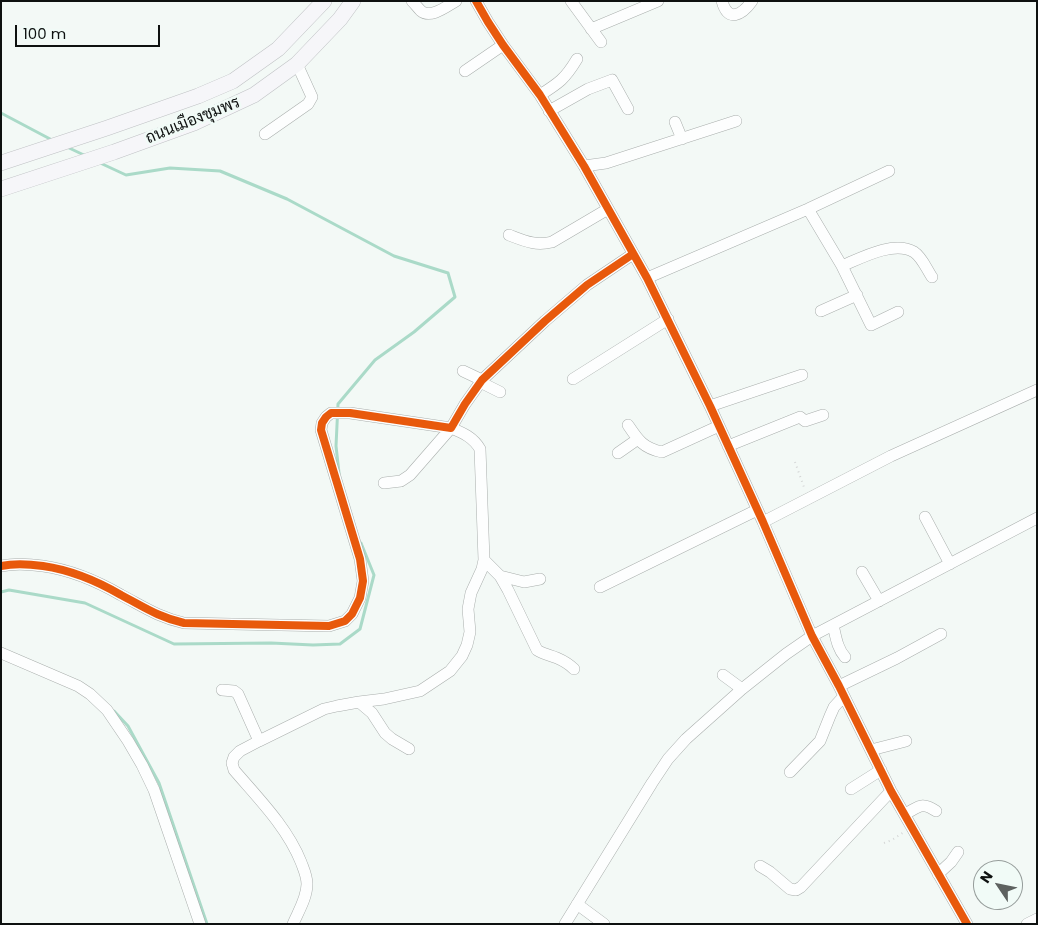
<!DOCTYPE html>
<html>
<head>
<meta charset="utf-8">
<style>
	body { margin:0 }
	#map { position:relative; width:1038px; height:925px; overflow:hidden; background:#f3f9f6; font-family:Poppins,sans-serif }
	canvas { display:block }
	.frame { position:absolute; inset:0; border:2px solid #0e1110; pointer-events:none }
	.north { position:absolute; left:973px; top:860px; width:50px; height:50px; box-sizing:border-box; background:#f1fbf7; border:1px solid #969d9b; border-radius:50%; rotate:304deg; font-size:14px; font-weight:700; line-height:20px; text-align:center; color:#0e1110 }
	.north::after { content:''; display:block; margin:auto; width:18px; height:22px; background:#5e6260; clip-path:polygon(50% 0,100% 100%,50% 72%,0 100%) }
	.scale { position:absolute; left:15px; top:25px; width:145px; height:22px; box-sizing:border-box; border:2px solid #0e1110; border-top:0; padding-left:6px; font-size:15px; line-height:18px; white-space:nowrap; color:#0e1110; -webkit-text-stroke:4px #f1fbf7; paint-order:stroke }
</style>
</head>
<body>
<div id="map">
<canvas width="1038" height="925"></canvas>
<div class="frame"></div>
<div class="north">N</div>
<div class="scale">100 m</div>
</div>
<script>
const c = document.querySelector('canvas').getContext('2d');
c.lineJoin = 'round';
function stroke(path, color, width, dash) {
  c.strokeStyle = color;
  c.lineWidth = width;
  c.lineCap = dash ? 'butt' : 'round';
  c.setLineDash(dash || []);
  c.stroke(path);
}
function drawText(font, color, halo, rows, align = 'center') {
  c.font = font + ' Poppins,Sarabun,sans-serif';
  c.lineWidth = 5;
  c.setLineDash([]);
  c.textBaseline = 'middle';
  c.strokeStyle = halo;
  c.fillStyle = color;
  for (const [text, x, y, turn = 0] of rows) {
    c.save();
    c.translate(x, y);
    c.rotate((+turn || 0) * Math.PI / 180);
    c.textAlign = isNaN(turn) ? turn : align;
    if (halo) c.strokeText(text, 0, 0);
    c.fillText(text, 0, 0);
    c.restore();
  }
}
stroke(new Path2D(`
	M1,113l51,27
	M67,147l19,9
	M98,162l28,13 44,-7 50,3 67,28 107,57 54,17 7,24 -41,35 -39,28 -37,44 -2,42 3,27
	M1,592l8,-2 76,13 89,41 97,-1 42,2 27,-1 20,-15 14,-54 -13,-32
	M114,711l14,15 31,57 48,141`), '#aadac8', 3);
const minor = new Path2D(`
	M412,1c3,3 6,7 9,10 10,8 26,-5 35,-10
	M476,1l12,21 15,23 37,50 44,71 63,112 63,128 53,116 49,114 27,50 52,105 76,133
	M571,1l30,41
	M722,1c6,22 20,14 30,0
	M591,29l67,-28
	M465,71l38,-26
	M540,95c19,-12 25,-16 37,-36
	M549,111l39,-22 24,-9 16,29
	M675,122l7,17
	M265,134l43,-30 4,-7 -15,-33
	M584,166l22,-3 130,-42
	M808,209l34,57 29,59 27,-13
	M509,235c16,6 26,11 43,7l56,-33
	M842,266c19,-8 52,-26 72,-14 8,5 13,18 18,25
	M647,278l161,-69 81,-38
	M821,311l36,-16
	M463,371l19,9
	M573,379l95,-60
	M480,382l20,10
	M710,406l92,-31
	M628,425c10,15 15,23 34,27l57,-26
	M728,446l72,-29 5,4 18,-6
	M618,453l20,-14
	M925,517l25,47
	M763,522l128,-66 146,-66
	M484,560l16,16 8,14 29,60c6,4 13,5 20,8 7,3 12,6 17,11
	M1,566c15,-3 27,-2 42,0 28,4 54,15 78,29 23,12 37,22 63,28l145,3 16,-5 7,-7 8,-16 3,-17 -3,-22 -39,-129 1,-7 4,-6 5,-4h19l101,15 14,-24 17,-24 63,-59 42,-36 46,-31
	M862,572l17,29
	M500,576l24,6 16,-3
	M600,587l157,-77
	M833,625c3,12 4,23 12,32
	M1,653l77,33 12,8 17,16 21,31 14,24 12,25 46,134
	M723,675l19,14
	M839,686l58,-28 44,-24
	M222,690l12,1 4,3 21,47
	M359,702l13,11 13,20 7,6 17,10
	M871,750l35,-9
	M790,772l30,-31 10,-25 4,-9 10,-11
	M851,789l30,-19
	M905,814c14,-7 16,-13 31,-3
	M760,866l10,6 20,17 6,1 5,-3 90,-96
	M938,874l13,-12 7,-10
	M577,904l27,20
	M293,924c5,-12 14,-26 14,-40 0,-8 -3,-14 -6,-22 -14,-35 -43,-64 -67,-92l-2,-7 2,-6 6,-6 19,-10 65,-32 13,-3 22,-4 25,-3 36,-8 30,-20 12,-15 5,-11 3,-13 -2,-23 3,-16 11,-24 2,-9 -4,-111c-7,-12 -17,-16 -29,-21l-41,47 -9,6 -17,2
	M565,924l87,-141 16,-24 18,-20 56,-50 44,-35 26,-18 225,-118
	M1027,924l10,-5`);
const major = new Path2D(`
	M1,163l106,-35 91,-32 35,-15 45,-32 46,-48
	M1,189l113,-37 80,-29 60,-28 43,-31 43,-45 13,-18`);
stroke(minor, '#a9aeac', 12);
stroke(major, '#bfc1c4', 16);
stroke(new Path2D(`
	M795,462l10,28
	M884,843l8,-3 12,-8`), '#d4d6d6', 2, [1, 4]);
stroke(minor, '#fdfefe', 11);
stroke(major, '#f6f6f9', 15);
stroke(new Path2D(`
	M476,1l12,21 15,23 37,50 44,71 63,112 63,128 53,116 49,114 27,50 52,105 76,133
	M1,566c15,-3 27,-2 42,0 28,4 54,15 78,29 23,12 37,22 63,28l145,3 16,-5 7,-7 8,-16 3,-17 -3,-22 -39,-129 1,-7 4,-6 5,-4h19l101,15 14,-24 17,-24 63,-59 42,-36 46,-31`), '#e8590c', 8);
drawText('16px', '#0e1110', '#f1fbf7', [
	["ถนนเมืองชุมพร",193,121,-22]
]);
</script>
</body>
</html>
